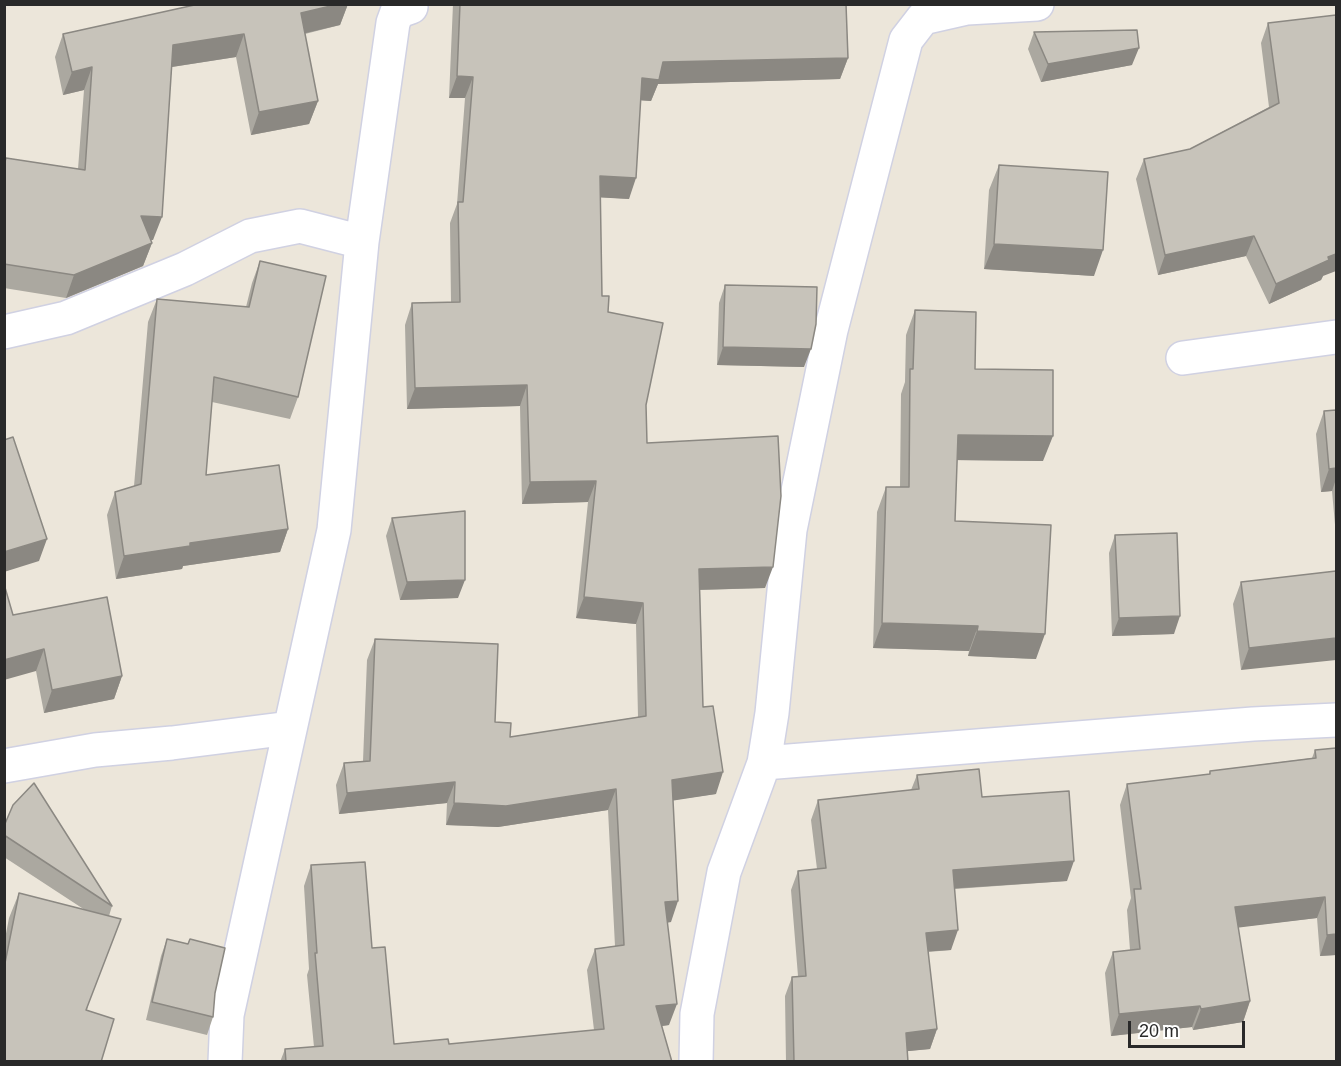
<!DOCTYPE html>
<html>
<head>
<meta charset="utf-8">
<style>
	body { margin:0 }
	#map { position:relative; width:1341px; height:1066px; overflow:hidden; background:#ece6da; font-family:Arial,sans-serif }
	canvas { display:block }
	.frame { position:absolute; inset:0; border:6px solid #292929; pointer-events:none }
	.scale { position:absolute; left:1128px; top:1021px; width:117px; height:27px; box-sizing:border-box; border:3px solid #292929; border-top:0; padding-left:8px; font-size:18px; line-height:21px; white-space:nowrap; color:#292929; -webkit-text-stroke:4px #fff; paint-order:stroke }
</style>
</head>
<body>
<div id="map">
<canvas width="1341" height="1066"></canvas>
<div class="frame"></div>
<div class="scale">20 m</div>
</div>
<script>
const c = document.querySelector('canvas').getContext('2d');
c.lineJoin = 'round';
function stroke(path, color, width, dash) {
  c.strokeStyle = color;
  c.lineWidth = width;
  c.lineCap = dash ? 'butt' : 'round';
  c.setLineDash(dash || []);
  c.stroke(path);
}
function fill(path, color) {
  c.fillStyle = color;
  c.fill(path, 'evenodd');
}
const street = new Path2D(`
	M4,332l62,-14 119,-49 65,-33 50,-10 62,16
	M1183,358l153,-21
	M764,763l489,-39 83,-4
	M4,766l91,-16 77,-7 118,-15
	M225,1062l2,-47 107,-485 28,-288 31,-219 4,-11 14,-5
	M696,1062l1,-48 27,-142 40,-109 8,-50 18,-183 41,-200 75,-290 17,-22 44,-10 70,-4`);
stroke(street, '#d0d1e2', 36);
stroke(street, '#fff', 33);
fill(new Path2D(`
	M199,4h149l-8,21 -35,9 13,67 -9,23 -58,11 -15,-78 -64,10 -19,173h-3l2,3 -9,23 -77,32 -62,-10v-127l2,-3 72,11 6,-79 -21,5 -8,-38 8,-23z
	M453,4h393l2,54 -8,21 -182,5 -7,17 -10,-1 -12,99 -29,-2 2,99 44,109 1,38 118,145 -65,2 3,117 13,87 -43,6 -2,122 -4,1 2,102 -7,1 10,36h-392l5,-13 29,-2 -7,-72 2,-6 -5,-83 7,-21 61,83 22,96h55l145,-14 -7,-60 8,-21 20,-3 -7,-136 -110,17 -52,-2 1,-22 -108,11 -3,-29 8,-22 19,-2 4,-101 8,-21 120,83 15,15 128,-20 -2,-93 -60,-6 12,-116 -66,2 -2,-98 -113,3 -2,-84 7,-22 39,-1 -1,-79 7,-19 8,-106h-16z
	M1268,23l55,253 -2,4 -52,24 -23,-48 -88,19 -22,-96 8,-20 46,-10 79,-42 -8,-64z
	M1034,32l98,33 -91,17 -13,-33z
	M999,165l95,111 -110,-7 5,-79z
	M260,261l38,136 -8,22 -78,-17 -6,73 82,54 -8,23 -97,14 -1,3 -66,10 -9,-64 8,-23 19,-6 14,-164 9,-23 89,8 6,-24z
	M725,285l79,82 -87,-2 2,-62z
	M915,310l60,59 68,92 -86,-1 -2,61 81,138 -68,-3 1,-5 -96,-3 4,-136 9,-25h14l1,-93 4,-12 1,-47z
	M1336,410v126l-4,-45 -11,1 -5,-58 8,-23z
	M392,518l66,80 -58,2 -14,-64z
	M1115,535l59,99 -62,2 -3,-83z
	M1336,571l-95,99 -8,-66 8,-22z
	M13,615l109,61 -8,23 -70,14 -8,-42z
	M1315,750l21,205 -16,1 -3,-38 -79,9 12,74 -7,21 -50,8 -1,-3 -81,9 -6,-63 8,-21 17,-2 -3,-40 4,-12 -11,-93 7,-21 82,-10 1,-3 102,-13z
	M917,775l65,22 85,84 -112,8 -4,61 -23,2 9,77 -7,20 -23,2 1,11h-122l-1,-66 7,-19 6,-1 -7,-86 7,-19 19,-2 -6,-49 7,-20 93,-10z
	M4,826l108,80 -3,10 -22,94 -83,52v-118l5,-26 10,-25 66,17 -81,-53z
	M167,939l48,54 -2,24 -6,18 -61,-15 15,-64z`), '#aba8a0');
fill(new Path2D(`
	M339,4h9l-8,21 -47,11 8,-23z
	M244,34l-8,23 -71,11 8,-23z
	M1139,48l-7,17 -91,17 7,-18z
	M848,58l-8,21 -182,5 -7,17 -17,-1 8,-22 21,-16z
	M92,67l-8,23 -21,5 9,-23z
	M457,76l16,1 -8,21h-16z
	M318,101l-9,23 -58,11 8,-23z
	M600,176l36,2 -7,21 -37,-2z
	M141,216l21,1 -9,23 -20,-2z
	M1254,236l-8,20 -88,19 7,-20z
	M152,243l-9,23 -77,32 8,-23z
	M994,244l109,6 -9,26 -110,-7z
	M1336,254v17l-13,5 -2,4 -52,24 7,-20 52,-27z
	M723,347l88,2 -7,18 -87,-2z
	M527,385l-7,21 -113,3 8,-21z
	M958,435l95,1 -10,25 -94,-1z
	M1336,468v11l-4,12 -11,1 8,-23z
	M596,481l-8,21 -66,2 8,-22z
	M288,529l-8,23 -97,14 -1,3 -66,10 8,-23 66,-13z
	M47,539l-8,22 -35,11v-20z
	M773,567l-8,21 -73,2 7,-21z
	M465,580l-7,18 -58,2 7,-18z
	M584,597l59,6 -7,21 -60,-6z
	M1180,616l-6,18 -62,2 7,-18z
	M882,623l96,3 -9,25 -96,-3z
	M977,631l68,3 -9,25 -68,-3z
	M1336,638v22l-95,10 8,-22z
	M44,649l-8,22 -32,9v-20z
	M122,676l-8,23 -70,14 8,-23z
	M723,772l-7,22 -52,8 8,-22z
	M455,782l-8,21 -108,11 8,-21z
	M616,789l-8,21 -110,17 -52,-2 8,-22z
	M1074,861l-7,20 -121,8 7,-19z
	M1325,897l-8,21 -90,11 8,-22z
	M678,901l-7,21 -14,1 8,-21z
	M958,930l-7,20 -32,2 7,-19z
	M1336,934v21l-16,1 7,-21z
	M1250,1001l-7,21 -50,8 8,-21z
	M677,1004l-8,21 -21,3 8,-22z
	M1200,1006l-8,21 -81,9 8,-22z
	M937,1029l-7,20 -31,3 7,-19z`), '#8b8882');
const building = new Path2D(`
	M199,4h140l-38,9 17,88 -59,11 -15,-78 -71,11 -11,172 -21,-1 11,27 -78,32 -70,-11v-99l2,-7 79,12 7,-103 -20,5 -9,-38z
	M460,4h103l21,1v-1h262l2,54 -185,4 -4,18 -17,-2 -6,100 -36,-2 2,120h7l-1,16 55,11 -17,82 1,38 131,-7 3,60 -8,71 -74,2 4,138 10,-1 10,66 -51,8 6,121 -13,1 12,102 -21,2 16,56h-386l-1,-13 38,-3 -8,-93h2l-6,-88 54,-3 7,86 13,-1 9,97 54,-5 1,5 155,-15 -9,-80 29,-4 -8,-156 -110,17 -52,-3 1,-21 -108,11 -3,-30 26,-2 5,-122 123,5 -3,78 16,1 -1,14 136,-21 -3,-113 -59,-6 12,-116 -66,1 -3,-97 -112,3 -3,-85 48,-1 -2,-100h5l10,-125 -16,-1z
	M1336,15v239l-8,3 1,3 -53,24 -22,-48 -89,19 -21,-96 46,-10 89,-46 -11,-80z
	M1137,30l2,18 -91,16 -14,-32z
	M999,165l109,7 -5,78 -109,-6z
	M260,261l66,15 -28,121 -84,-20 -8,98 73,-10 9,64 -98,14v3l-66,10 -9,-64 26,-8 16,-185 92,8z
	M725,285l92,2 -1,37 -5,25 -88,-2z
	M915,310l61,2 -1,57 78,1v66l-95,-1 -3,86 96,4 -6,109 -68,-3 1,-5 -96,-3 4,-136h23l1,-118h3z
	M1336,410v58l-7,1 -5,-58z
	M13,437l34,102 -43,13v-112z
	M465,511v69l-58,2 -15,-64z
	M1177,533l3,83 -61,2 -4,-83z
	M1336,571v67l-87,10 -8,-66z
	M4,584l9,31 94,-18 15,79 -70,14 -8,-41 -40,11z
	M1336,748v186l-9,1 -2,-38 -90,10 15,94 -49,8 -1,-3 -81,8 -6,-62 27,-3 -6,-60h7l-14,-105 83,-10v-3l106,-13 -1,-8z
	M979,769l3,28 87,-6 5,70 -121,9 5,60 -32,3 11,96 -31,4 2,29h-114l-2,-85 14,-1 -8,-105 28,-3 -8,-68 101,-11 -2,-14z
	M34,783l78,123 -108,-71v-9l9,-21z
	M19,893l102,26 -35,91 28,9 -13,43h-97v-94z
	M167,939l21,5 2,-5 35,9 -10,45 -2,24 -61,-15z`);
fill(building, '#c7c3ba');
stroke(building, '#8b8882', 1.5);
</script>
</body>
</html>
